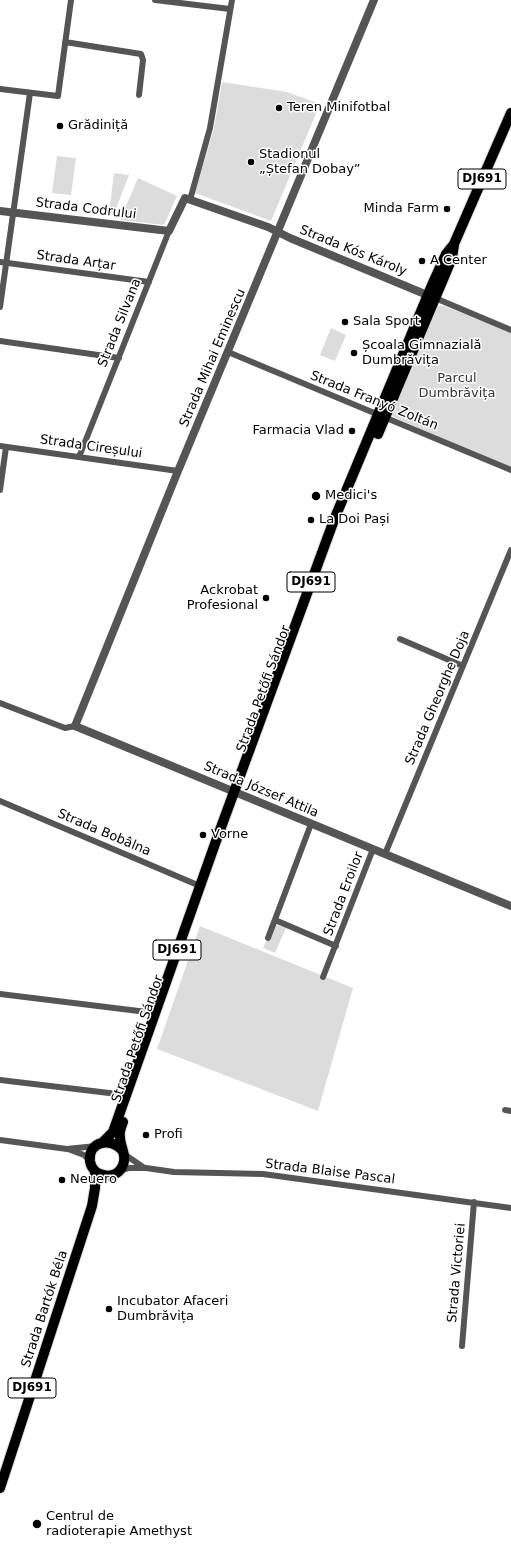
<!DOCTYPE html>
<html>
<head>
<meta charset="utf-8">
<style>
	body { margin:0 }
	canvas { display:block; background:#fff }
</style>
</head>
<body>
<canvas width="511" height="1546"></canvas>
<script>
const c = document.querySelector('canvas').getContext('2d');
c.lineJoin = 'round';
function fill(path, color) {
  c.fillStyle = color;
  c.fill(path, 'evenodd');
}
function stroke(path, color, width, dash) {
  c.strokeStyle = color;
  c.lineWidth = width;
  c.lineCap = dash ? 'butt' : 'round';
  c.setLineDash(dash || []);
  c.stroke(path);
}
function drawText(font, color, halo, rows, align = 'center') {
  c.font = font + ' "DejaVu Sans",sans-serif';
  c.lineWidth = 3;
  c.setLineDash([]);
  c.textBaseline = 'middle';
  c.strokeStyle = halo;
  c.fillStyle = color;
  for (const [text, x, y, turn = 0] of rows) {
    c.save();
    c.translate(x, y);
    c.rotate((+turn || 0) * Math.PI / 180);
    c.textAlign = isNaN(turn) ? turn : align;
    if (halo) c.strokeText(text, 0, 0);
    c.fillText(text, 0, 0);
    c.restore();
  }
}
fill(new Path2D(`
	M222,82l65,10 33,12 -49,117 -76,-28 19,-65z
	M57,156l19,2 -5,37 -19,-2z
	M114,173l15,2 -15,39 -5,-1z
	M138,178l39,18 -13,29 -44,-5z
	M438,306h6l67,26v137l-117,-52 -4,-3 43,-106z
	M331,328l15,7 -11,26 -15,-6z
	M275,924l11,4 -11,25 -12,-5z
	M200,926l153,62 -35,123 -161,-62z`), '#dcdcdc');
const primary = new Path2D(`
	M378,434l74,-176 2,-13
	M103,1142l10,-10 103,-291 118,-321 98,-235 14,-31 8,-10 57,-131
	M122,1150c-11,-13 -34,-9 -32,11 2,16 25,20 32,6 6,-10 -2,-20 -2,-30 -1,-5 1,-10 3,-15
	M0,1488l92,-282 3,-18v-17`);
stroke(primary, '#dbdbdb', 12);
stroke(new Path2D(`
	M155,0l75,9
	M65,42l76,12 2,6 -4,35
	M0,89l58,7 13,-96
	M190,200l20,-72 22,-128
	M0,262l149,20
	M435,298l76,32
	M0,307l30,-214
	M0,341l119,17
	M228,352l283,118
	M0,446l178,25
	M79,457l90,-226
	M0,490l6,-43
	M400,639l63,27
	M0,703l65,25 10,-2
	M0,801l200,85
	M385,854l126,-304
	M275,920l61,26
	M268,938l43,-114
	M323,977l50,-128
	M0,994l155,19
	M0,1080l126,15
	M505,1110l6,1
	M0,1140l67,9 29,-3
	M68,1149l16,6 6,6
	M124,1154l19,13
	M120,1171l9,-3h17l28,4 89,2 248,34
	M462,1346l12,-144`), '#555', 6);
stroke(new Path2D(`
	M374,0l-196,471 -103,255 436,180
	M0,211l169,20 16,-33 83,29 22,11 142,59`), '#555', 8);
stroke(primary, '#000', 10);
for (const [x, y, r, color] of [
	[279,108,4,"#000"],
	[60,126,4,"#000"],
	[251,162,4,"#000"],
	[447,209,4,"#000"],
	[422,261,4,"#000"],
	[345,322,4,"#000"],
	[354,353,4,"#000"],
	[352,431,4,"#000"],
	[316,496,5,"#000"],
	[311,520,4,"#000"],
	[266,598,4,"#000"],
	[203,835,4,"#000"],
	[146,1135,4,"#000"],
	[62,1180,4,"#000"],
	[109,1309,4,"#000"],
	[37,1524,5,"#000"]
]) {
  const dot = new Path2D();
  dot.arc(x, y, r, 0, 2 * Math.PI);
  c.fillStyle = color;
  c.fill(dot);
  stroke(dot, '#fff', 1.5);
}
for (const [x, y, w] of [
	[482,179,48],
	[311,582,48],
	[177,950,48],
	[32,1388,48]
]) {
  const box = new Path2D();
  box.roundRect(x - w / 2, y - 10, w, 20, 3);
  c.fillStyle = '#fff';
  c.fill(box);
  stroke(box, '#000', 1);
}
drawText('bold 12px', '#000', null, [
	["DJ691",482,179],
	["DJ691",311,582],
	["DJ691",177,950],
	["DJ691",32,1388]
]);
drawText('13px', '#000', '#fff', [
	["Teren Minifotbal",287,108],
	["Grădiniță",68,126],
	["Stadionul",259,155],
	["„Ștefan Dobay”",259,170],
	["Minda Farm",439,209,"right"],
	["A Center",430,261],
	["Sala Sport",353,322],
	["Școala Gimnazială",362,346],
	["Dumbrăvița",362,361],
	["Farmacia Vlad",344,431,"right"],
	["Medici's",325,496],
	["La Doi Pași",319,520],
	["Ackrobat",258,591,"right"],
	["Profesional",258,606,"right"],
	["Vorne",211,835],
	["Profi",154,1135],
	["Neuero",70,1180],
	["Incubator Afaceri",117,1302],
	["Dumbrăvița",117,1317],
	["Centrul de",46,1517],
	["radioterapie Amethyst",46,1532]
], 'left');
drawText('13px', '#000', '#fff', [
	["Strada Codrului",86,209,7],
	["Strada Kós Károly",353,251,22],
	["Strada Arțar",76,261,8],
	["Strada Silvana",120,323,-68],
	["Strada Mihai Eminescu",213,358,-67],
	["Strada Franyó Zoltán",374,401,22],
	["Strada Cireșului",91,447,8],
	["Strada Petőfi Sándor",264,689,-70],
	["Strada Gheorghe Doja",438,698,-67],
	["Strada József Attila",261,790,23],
	["Strada Bobâlna",104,833,23],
	["Strada Eroilor",344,894,-69],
	["Strada Petőfi Sándor",138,1039,-71],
	["Strada Blaise Pascal",330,1172,7],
	["Strada Victoriei",457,1273,-85],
	["Strada Bartók Béla",45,1309,-72]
]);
drawText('13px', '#333', '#fff', [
	["Parcul",457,379],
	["Dumbrăvița",457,394]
]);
</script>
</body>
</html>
